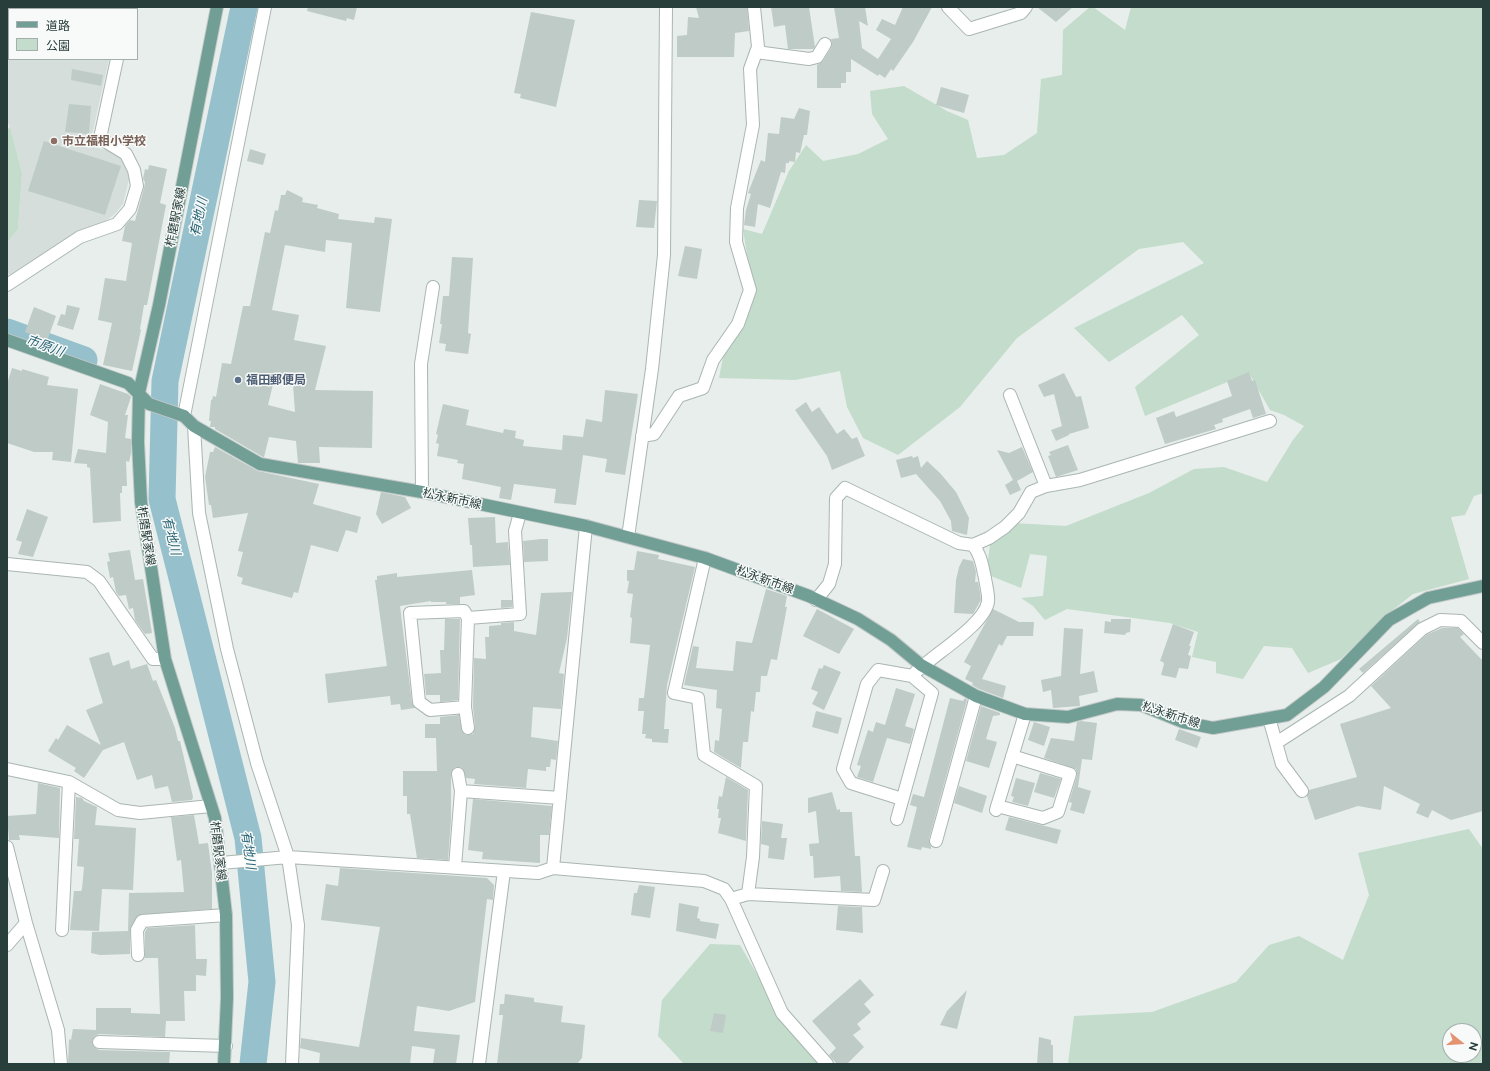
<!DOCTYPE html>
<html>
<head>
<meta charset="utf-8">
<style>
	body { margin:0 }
	#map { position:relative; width:1490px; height:1071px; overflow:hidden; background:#e7eeeb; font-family:Raleway,"Noto Sans JP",sans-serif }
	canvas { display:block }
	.frame { position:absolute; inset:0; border:8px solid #273e3a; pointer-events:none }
	.legend { position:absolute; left:8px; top:8px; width:130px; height:52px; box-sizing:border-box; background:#f7faf9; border:1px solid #a4afad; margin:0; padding:5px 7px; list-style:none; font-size:12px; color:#273e3a }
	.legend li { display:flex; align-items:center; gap:8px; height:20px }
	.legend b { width:20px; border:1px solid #a4afad }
	.north { position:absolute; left:1442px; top:1023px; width:40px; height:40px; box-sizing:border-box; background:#f7faf9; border:1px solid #a4afad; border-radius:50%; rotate:107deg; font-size:11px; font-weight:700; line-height:16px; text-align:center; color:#273e3a }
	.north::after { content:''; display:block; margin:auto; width:14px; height:18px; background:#e39370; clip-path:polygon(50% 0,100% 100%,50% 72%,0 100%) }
</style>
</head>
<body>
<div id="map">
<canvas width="1490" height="1071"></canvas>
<div class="frame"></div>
<ul class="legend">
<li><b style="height:5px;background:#719e95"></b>道路</li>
<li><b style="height:11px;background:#c3dccb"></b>公園</li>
</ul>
<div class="north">N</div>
</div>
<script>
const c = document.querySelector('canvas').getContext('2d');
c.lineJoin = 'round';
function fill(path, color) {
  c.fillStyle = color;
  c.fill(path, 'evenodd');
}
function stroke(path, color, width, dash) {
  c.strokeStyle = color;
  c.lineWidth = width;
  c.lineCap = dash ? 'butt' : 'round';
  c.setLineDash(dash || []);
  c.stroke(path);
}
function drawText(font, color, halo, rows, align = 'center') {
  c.font = font + ' Raleway,"Noto Sans JP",sans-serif';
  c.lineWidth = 3;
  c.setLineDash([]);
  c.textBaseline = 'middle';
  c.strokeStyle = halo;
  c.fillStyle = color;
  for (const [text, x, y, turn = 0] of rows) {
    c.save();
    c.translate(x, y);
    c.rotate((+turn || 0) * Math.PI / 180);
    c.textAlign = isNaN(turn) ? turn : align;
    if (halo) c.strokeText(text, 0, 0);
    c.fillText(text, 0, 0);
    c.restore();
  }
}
fill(new Path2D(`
	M7,7h113v2h-111v50h100l-17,76 2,12 21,5 11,9 3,18 -6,25 -8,10 -11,8 -18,6 -77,47 -2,-4v-28l11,-14 4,-56 -12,-46 -3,-6z`), '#d5deda');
fill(new Path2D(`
	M7,7h50l-1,2h-47v43l-2,-1z
	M1090,7h3l32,23 6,-23h352v486l-9,3 -9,19 -14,2 18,62 -56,15 -29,23 -43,42 -33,14 -16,-25 -28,-2 -21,33 -27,-6v-11l-24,-5 6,-25 -28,-9 -103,-14 -22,11 -12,-14 -12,-8 22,-2 4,-40 -17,-2 -9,34 -35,-14 4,-29 23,-22 53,3 83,-33 45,-24 30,-2 43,15 26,-42 11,-14 -20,-11 -14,-5 -21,-37 -104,43 -10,-29 64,-52 -17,-20 -73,47 -35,-34 130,-65 -21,-21 -44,7 -122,89 -57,69 -62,48 -35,-17 -16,-31 -7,-36 -45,9 -76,-2 5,-26 30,-53 -11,-70 19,5 27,-63 17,-26 17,16 35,-7 30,-15 -16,-25 -2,-23 34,-5 43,25 21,9 9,38 27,-3 33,-22 4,-54 21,-4 1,-45z
	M10,127l12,46 -4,56 -11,14v-113z
	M1469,829l14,20v215h-415l6,-48 78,-4 84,-30 33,-37 30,-9 44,24 26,-65 -11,-42zM1450,1031h24v24h-24z
	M710,944l30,1 44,76 37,43h-137l-26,-28 4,-36z`), '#c3dccb');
stroke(new Path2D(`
	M244,7l-79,374 -3,118 86,339 14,144 -9,82
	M7,332l77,28`), '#96c0cc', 27);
fill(new Path2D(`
	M308,7h49l-3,13 -7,-2 -1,3 -39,-10z
	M696,7h51l2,24 -14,2 -1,24h-57v-21l10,-1 1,-18 11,1z
	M771,7h38l6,40 -2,2h-25l-3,-24 -11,2z
	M834,7h31l3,19 -9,-5 3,27 16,11 13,-20 -15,-9 6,-11 13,6 8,-18h29l-19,35 -20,29 -2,-2 -6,9 -6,-4 -1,2 -27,-17v13h-5v11h-5v5h-24v-23l6,-4 8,-13 1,-4 -1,-5 8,-1z
	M1037,7h36l-17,15z
	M531,12l44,8 -19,87 -36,-9 1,-4 -7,-1z
	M72,69l31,6 -2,11 -30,-6z
	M941,87l28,8 -5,18 -28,-8z
	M69,104l22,2 -2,28 -24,-2z
	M799,108l11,3 -3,24h-3l-4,18 -4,-1 -1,10 -6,-1v2h-3l-1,10 -4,-1 -11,36 -12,-4 -3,23 -11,-2 2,-15 5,-16 -3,-1 13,-33 4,2 3,-29 11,1 2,-17 13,2z
	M44,141l77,25 -16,49 -77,-24z
	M250,149l16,5 -3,11 -16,-4z
	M149,165l18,4 -7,34 6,2 -19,100h-3l-4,24 1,1 -9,41 -29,-6 9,-42 -14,-3 7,-42 21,3 6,-38 -10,-2 3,-15 5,-6 5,1 9,-33 1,-6 -2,-3 2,-10 3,1z
	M287,190l16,8 -1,4 16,3 -1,3 22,6 -1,5 36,4 1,-6 17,2 -12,93 -34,-4 6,-65 -26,-3 -1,12 -40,-7 -13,65 27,5 -5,25 32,6 -11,44 58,1 -1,57 -53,-1 1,16h-22l-2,-22 -27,-4 -5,20h-1l-48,-28v-2h-5l1,-6h-2l2,-21h1l1,-4 3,1 6,-34 9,1 12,-58h7l15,-74 5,1 5,-23 3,1 3,-16h4zM274,380l19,5 2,27 -27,-7z
	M639,200l18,1 -3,27 -18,-1z
	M685,246l17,3 -5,30 -19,-3z
	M452,257l21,1 -5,75 3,1 -3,20 -23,-3 1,-7 -7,-1 3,-19h-2l3,-28h6z
	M67,305l13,3 -7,22 -16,-5 4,-11 4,1z
	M34,307l22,9 -9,25 -22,-9z
	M12,368l10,3v-2l27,8 -2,8 31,4 -7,73 -19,-2 1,-8h-19l-27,-9v-59z
	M1249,372l3,9 3,-1 11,34 -13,4 -3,-9 -28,10 1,3 -9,3 2,4 -51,15 -9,-26 18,-7 2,6 56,-21 -5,-15z
	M1064,373l12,24 5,-1 8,32 -20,6v1l-13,6 -5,-11 11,-4 -8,-32 -10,3 -6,-12z
	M100,384l28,10 3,3 -6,18h3l-3,23 6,1v14l-2,9 -3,-1 1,25h-5v7h-2l1,28 -28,2 -3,-55 -3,-1v-3l-13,-1 4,-14 28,4 2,-31 -18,-7z
	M605,390l33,4 -13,81 -20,-3 2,-13 -24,-4 -7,50 -22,-2 2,-14 -42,-5 -3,16 -12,-2 2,-11 -39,-8 2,-15 -7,-1 1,-3 -21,-4 2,-12 -3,-1 2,-8 -2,-1 7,-30 26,6 -3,15 37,8 1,-4 12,2 -1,7 9,2 -1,6 39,4 1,-15 20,2 3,-18 16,3z
	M806,402l6,10 7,-5 18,27 7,-5 8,10 5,-2 8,19 -33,14 -5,-14 -32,-46z
	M1068,445l10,25 -22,7 -8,-21 3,-1 -2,-3z
	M215,447l43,24 61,13 -6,20 48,13 -4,16 -11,-3 -8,22 -27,-7 -13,48 -4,-1 -2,6 -51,-14 2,-6 -6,-2 6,-24 -5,-1 10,-38 -35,5 -2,-13h-2l-4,-28 5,-25h3z
	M1022,447l11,25 -16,9 4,9 -11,5 -5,-10 8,-5 -16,-30 12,3z
	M912,456l1,2 5,-2 3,12 6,-7 13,12 16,19 13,26 -2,17 -15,-4 -1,-10 -11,-20 -24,-27 -15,4 -5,-18z
	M381,492l24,5 6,11 -29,16 -6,-10z
	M27,509l21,8 -15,40 -15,-3 4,-12 -6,-2z
	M495,517l1,26 12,-1 2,23 -37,2 -1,-22h-2l-2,-27z
	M541,539h7v22l-24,1 -1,-21z
	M130,550l5,30 8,-1 9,54 -7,1 -10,-14 -2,-12 -4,1 -3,-14 -7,1 -3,-4 -3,-15 -3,1 -3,-16 3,-1 -2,-8z
	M637,551l22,4 -1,4 37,8 -28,118 -3,44h5l-1,14 -16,-1v-3l-7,-1 1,-4h-4l2,-23h-6l1,-13h5l6,-53 -20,-2 2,-25 -2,-1 3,-23 -6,-1 2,-12h-2v-11h7z
	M963,559l10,2 3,11 -1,10h3l2,10 1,8 -8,14 -19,-1 2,-33 3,-13z
	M472,570l3,25 -15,2v7h-14v-2h-15v-1l-31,5 12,97 3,5 -14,2 -1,-6 -9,1 -1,-9 -62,7 -3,-29 62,-8 -12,-86h2v-4l20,-3v4z
	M766,589l21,7 -2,11h2l-10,53 -6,-1 -4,17h-6l-1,16h-4l-2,20 -3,-1 -3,31h-5l-2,26 -27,-16 1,-12 4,1 3,-32 -6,-1 1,-18 -33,-5 9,-39 6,1 -3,21 37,3 3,-30 16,2z
	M572,592l-5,46 -8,35 5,1 -3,35 -28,-2 -2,30 27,4 -2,19 -5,-1 -1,8h-4v4l-18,-2 -2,19 -52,-4 1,-5 -9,-1 -3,-9 -3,-2 -6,1 -3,7v45l-3,40 -31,-2 -7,-44h-3v-18h-4v-25h34l-1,-33h-11v-14h15v-7l19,-2 3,17 4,3 7,-1 2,-7 -2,-20 1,-49 12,1 -1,-22h4v-11l12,-1v-2l13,-1v9l22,4 5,-42z
	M501,600h11v7l-11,1z
	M817,609l37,20 -15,25 -36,-18z
	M993,609l26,13h15l-1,14h-26l-5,10 -3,-2 -17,35 24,7 -3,12 -24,-9 -7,-4 1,-2 -8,-4 6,-13 -7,-4z
	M445,619h15l-2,81 -18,2v-7h-14l-2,-21 17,-1 -1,-23h4z
	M1111,619h20l-1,13 -4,1 -1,2 -21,-2 1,-12 6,1z
	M1418,619l2,3 -57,51 -4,-4z
	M1173,624l21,8 -5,14h2l-3,9 3,1 -3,13 -9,-1 -3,10 -15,-3 3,-11 -1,-2 -3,-1z
	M1064,628l19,1 -3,45 14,-3 4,21 -19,4 1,10 -27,2 -2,-18 -8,2 -2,-12 20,-4z
	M1442,628h16l6,6 -4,3 23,24v150l-32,9 -19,-10 -4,8 -12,-5 4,-9 -36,-18 -3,24 -23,-4 -43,14 -8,-24 2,-6 48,-13 -17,-53 51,-16 -20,-22 55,-51z
	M109,652l4,14 16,-6 2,9 16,-5 6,17 3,-1 19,48 3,13h2l13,56 -1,3 -20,2 -4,-16 -13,3 -3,-14 -15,5 -13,-38 -21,8 -19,28 -10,-7 2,-3 -28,-17 8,-13 2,2 9,-15 34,20 -15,-35 17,-7 -14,-45z
	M824,665l17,7 -17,38 -12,-6 6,-12 -7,-3 8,-21 3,1z
	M896,688l19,6 -10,32 9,3 -4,15 -23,-6 -14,44 -13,-4 -3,-1 4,-11 -4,-1 11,-35 5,2 3,-10 9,3z
	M950,698l13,3 2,-3 2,2 -38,139 2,8v2l-9,-2 -1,3 -14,-3 10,-40 -7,-2 3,-11 11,3z
	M981,706l19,7v2l-7,1 -7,23 11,3 -8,26 -23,-7z
	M816,711l26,7 -4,16 -26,-7z
	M1081,721l16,2 -5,37 -10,-1 -4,28 13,4 -7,23 -14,-4 2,-7 -3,-1 8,-26 -1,-7 -32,-11 7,-20 23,3 3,-19z
	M1034,722l16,5 -6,19 -16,-6z
	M1179,729l22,8 -4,11 -22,-8z
	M1040,773l21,6 -7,19 -20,-6z
	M726,777l22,13 -2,51 -28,-8 3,-15h-3l1,-9h-2l2,-13 3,1z
	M1016,778l19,5 -7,23 -16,-4 2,-5 -3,-1z
	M38,783l22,5 -1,50 -40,-3 1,5h-11l-2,-24 29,-2z
	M959,786l28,10 -5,17 -28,-10z
	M832,792l5,18 3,-1v3h12l3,44h5l2,36 -21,-1 -1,-15 -26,2 -1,-22h-3l-1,-12 10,-1 -3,-32 -8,2v-15z
	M76,797l6,1 2,3 13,6 -2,18 41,3 -3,62 -31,-1 -3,42 -29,-1 4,-39h7l1,-2 2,-22 -7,-1 2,-27h-5z
	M473,799l79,7 -3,29h-9v28l-58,-4 1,-7 -15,-2z
	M194,815l5,29 9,-1 4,30v36l-74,6 -8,15v24l-30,1 -9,-2 1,-21 36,-1 1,-38 55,-1 -3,-32 -4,1 -6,-44z
	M1009,817l52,13 -4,14 -52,-14z
	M762,821l21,3 -2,14h6l-3,22 -16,-2 1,-12 -8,-2z
	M340,868l147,10 7,7 -1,15 -6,-1 -12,103 -26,9 -32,-5 -3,25 46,4 -4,29h-23l2,-15 -23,-3 -2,18 -39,-1v1h-52l1,-11 -20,-5 1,-10 58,9 21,-120 -59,-7 5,-36 12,2z
	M639,885l16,2 -5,31 -19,-3 3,-22h3z
	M679,903l20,4 -2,11 3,1v2l19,3 -3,15 -40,-8z
	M838,906l24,1 1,26 -27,-3z
	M195,925l1,34h11l-1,17 -10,-1v16h-12l1,30h-19l-1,16 -66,-3 -4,2 -3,5 1,5 6,4 71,2 -1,12h-101l1,-25 2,1 2,-11 23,1v-22h35v5l29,1 -2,-56h-13v-26l2,-4z
	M860,979l14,16 -10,9 7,8 -14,12 4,5 -8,6 11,12 -17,17h-10l-8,-9 7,-7 -24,-27z
	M967,990l-10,39 -17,-4 7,-14z
	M505,994l29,4v4l29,4 -2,16 24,3 -3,33 -5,6h-80l6,-49h-4l1,-11h4z
	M714,1013l12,2 -3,18 -13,-2z
	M1039,1037l12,3v5h2v19h-16z`), '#bfcbc7');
const minor = new Path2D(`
	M948,7l21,22 52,-16 5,-6
	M128,9v-2
	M756,52l53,7 8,-2 8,-13
	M7,285l73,-48 37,-13 13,-15 7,-23 -3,-16 -8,-16 -26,-16 17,-79
	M1010,395l36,91
	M184,416l81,-409
	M194,426l5,87 28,136 30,114 31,94 10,68 -6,139
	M642,436l12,-2 25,-38 24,-8 10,-28 25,-36 12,-34 -14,-48 1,-34 16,-83 -3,-56 8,-22 -4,-40
	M422,492l-1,-128 12,-77
	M628,537l24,-168 12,-114 2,-248
	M705,558l-31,135 24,5 6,57 52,31 -3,71 -5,37 -17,5
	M7,564l80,8 12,9 54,78h12
	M816,600l13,-16 6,-20 1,-66 9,-10 114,55 14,2 16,-7 16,-11 14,-14 12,-21 15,-6 34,-6 190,-59
	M465,707l-35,3 -11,-8 -9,-89 54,-2 4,7
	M1269,718l13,46 20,27
	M468,728l-3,-21 3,-89 52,-4 -5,-83 5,-18
	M1276,743l73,-47 73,-67 18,-9 21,1 22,22
	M7,769l62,13 49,28 22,3 71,-7
	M461,791l99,7
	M902,799l-51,-16 -8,-14 24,-85 11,-14 34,6
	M997,806l46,12 15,-6 12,-38 -58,-18
	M996,810l29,-96
	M897,819l35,-126 -20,-17c17,-19 72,-50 76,-74 1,-7 -2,-16 -3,-24 -3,-13 -4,-23 -12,-33
	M936,841l40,-145
	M7,847l19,76 32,107 3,34
	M221,863l67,-6 250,16 15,-5 151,13 20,8 7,10 51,114 45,51
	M455,867l6,-76 -3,-17
	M553,868l33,-342
	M748,894l126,6 9,-29
	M62,930l7,-148
	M7,945l19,-22
	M138,955l-1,-25 5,-9 84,-6
	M99,1042l127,4
	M479,1064l25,-193`);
const major = new Path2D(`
	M217,7l-58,298 -20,88 -1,49 3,60 24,157 50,159 11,97 1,83 -3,66
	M7,340l121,43 21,21 35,12 10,10 66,38 162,28 164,34 119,32 104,38 49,23 33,21 30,25 55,31 49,18 43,3 49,-13 24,1 42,17 30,6 74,-13 37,-28 65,-67 39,-22 55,-12`);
stroke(minor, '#aab6b2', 14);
stroke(major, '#c3c9c8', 14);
stroke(minor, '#fff', 12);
stroke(major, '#719e95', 12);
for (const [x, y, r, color] of [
	[54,141,4,"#8d6e63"],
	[238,380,4,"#5c6f8a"]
]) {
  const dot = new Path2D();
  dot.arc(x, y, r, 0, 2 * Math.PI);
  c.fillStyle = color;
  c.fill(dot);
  stroke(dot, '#f7faf9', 1.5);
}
drawText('bold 12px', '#785e54', '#f7faf9', [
	["市立福相小学校",62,141]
], 'left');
drawText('12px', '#273e3a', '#f7faf9', [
	["柞磨駅家線",176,217,-79],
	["松永新市線",452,499,12],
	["柞磨駅家線",146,536,81],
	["松永新市線",765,580,20],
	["松永新市線",1171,715,18],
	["柞磨駅家線",218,851,83]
]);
drawText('bold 12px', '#4e5e75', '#f7faf9', [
	["福田郵便局",246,380]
], 'left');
drawText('italic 13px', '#276374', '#f7faf9', [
	["有地川",199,217,-78],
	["市原川",45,346,20],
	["有地川",171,536,76],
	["有地川",248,850,82]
]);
</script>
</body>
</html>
